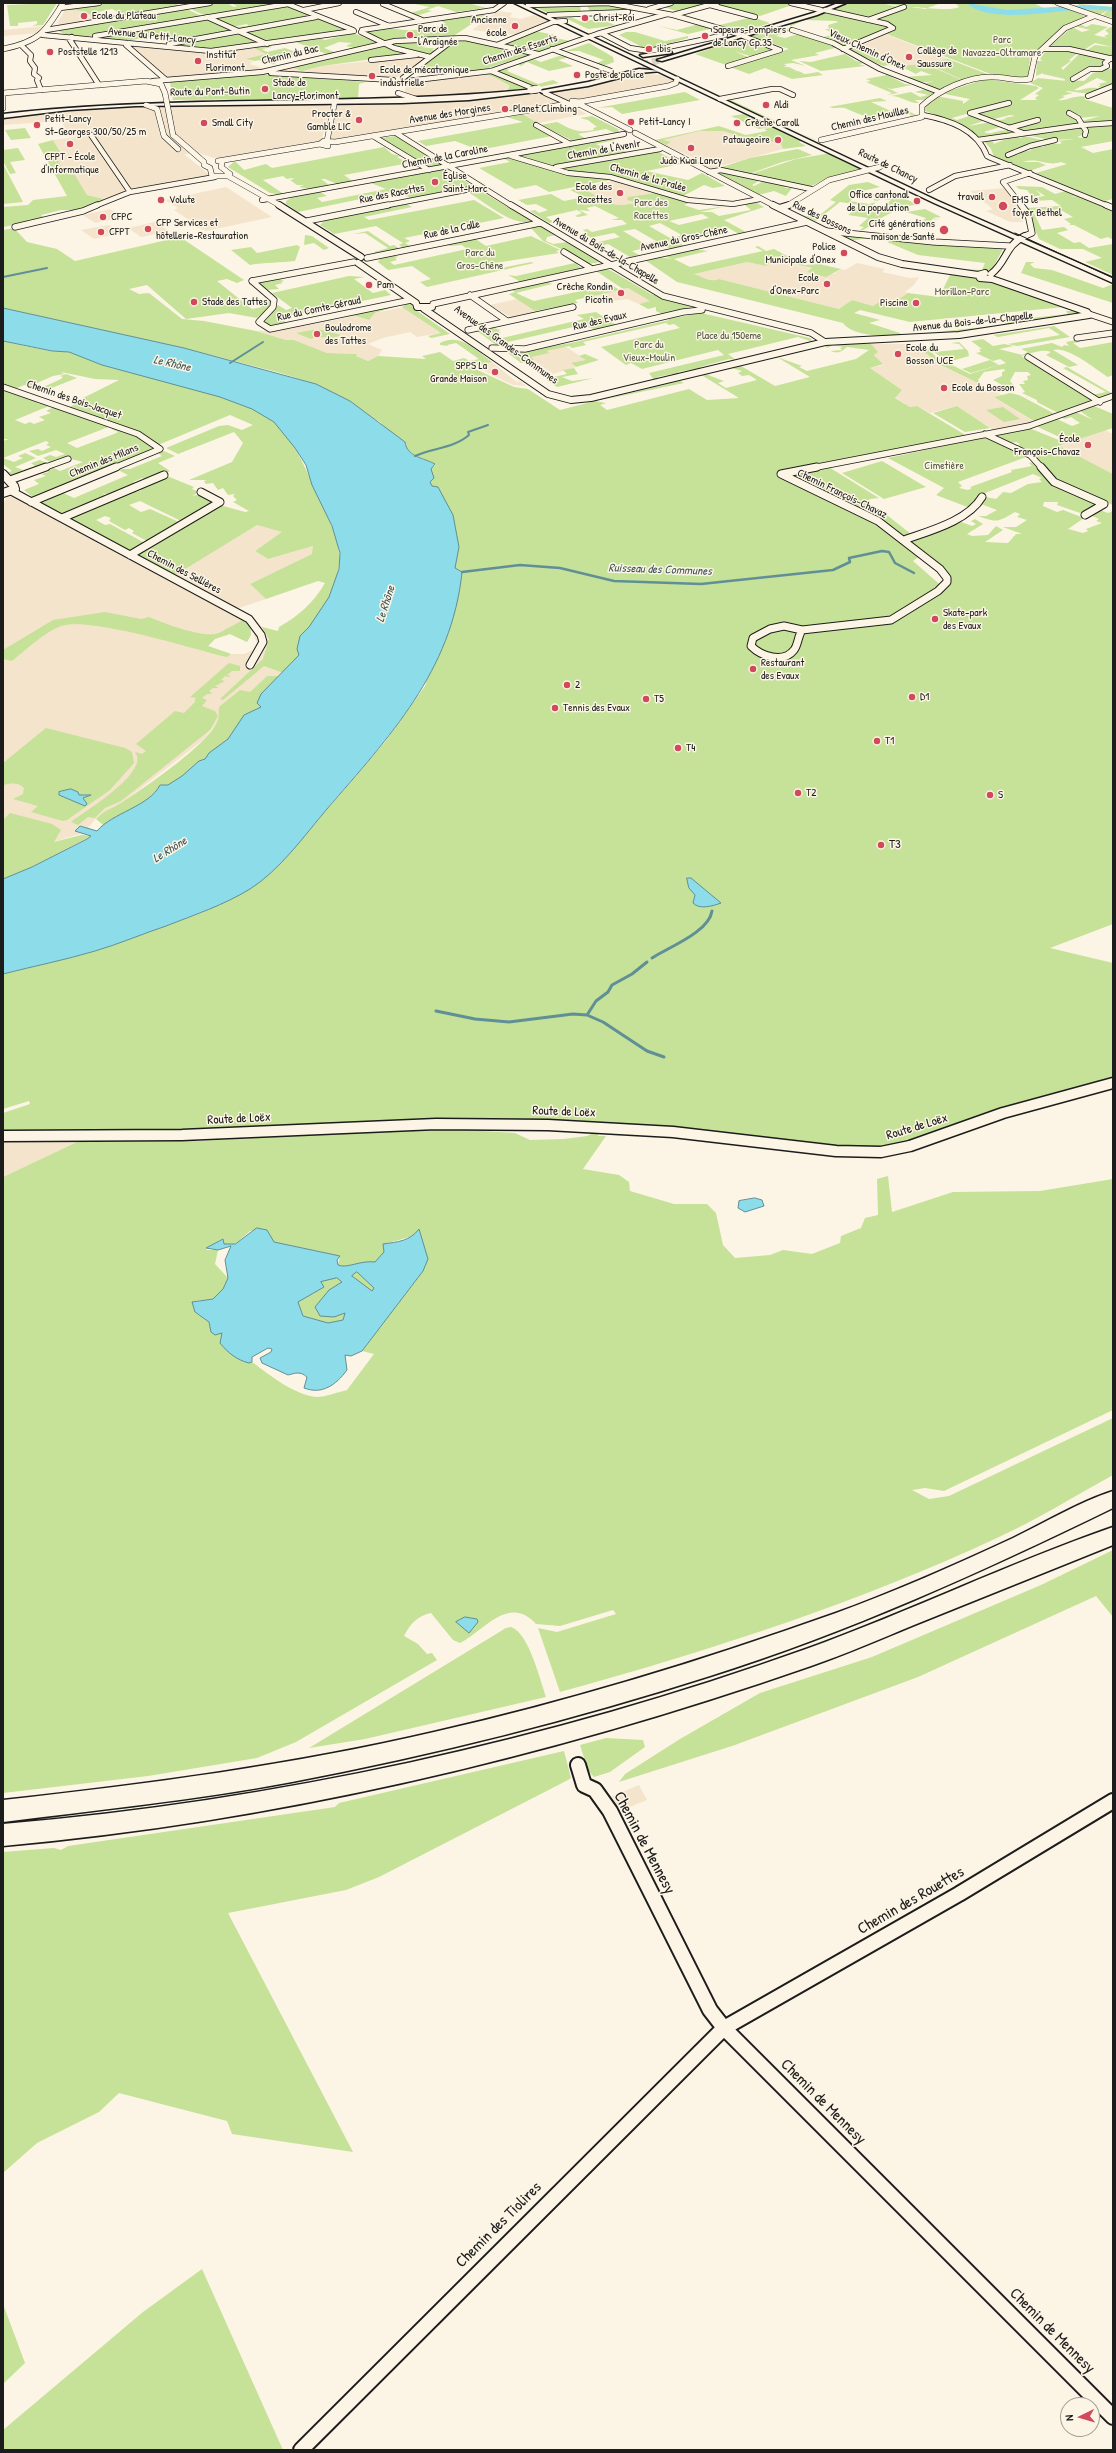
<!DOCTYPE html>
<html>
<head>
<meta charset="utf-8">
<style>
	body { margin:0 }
	#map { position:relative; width:1116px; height:2453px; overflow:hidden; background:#fcf5e5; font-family:"Patrick Hand",sans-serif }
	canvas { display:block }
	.frame { position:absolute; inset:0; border:4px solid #1c1c1c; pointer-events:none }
	.north { position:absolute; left:1060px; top:2397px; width:40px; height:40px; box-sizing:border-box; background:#fcf5e5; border:1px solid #a29e95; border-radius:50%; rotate:265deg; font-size:11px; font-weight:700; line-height:16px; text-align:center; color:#1c1c1c }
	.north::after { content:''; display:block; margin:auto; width:14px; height:18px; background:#d1495b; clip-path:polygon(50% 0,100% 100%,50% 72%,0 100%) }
</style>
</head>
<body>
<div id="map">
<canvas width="1116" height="2453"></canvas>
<div class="frame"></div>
<div class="north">N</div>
</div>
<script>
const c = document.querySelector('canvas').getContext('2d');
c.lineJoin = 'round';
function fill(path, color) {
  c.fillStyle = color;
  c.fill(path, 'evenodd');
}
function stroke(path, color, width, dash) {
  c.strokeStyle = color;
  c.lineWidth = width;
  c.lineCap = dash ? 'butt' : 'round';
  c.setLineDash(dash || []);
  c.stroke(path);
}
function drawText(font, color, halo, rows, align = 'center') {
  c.font = font + ' "Patrick Hand",sans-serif';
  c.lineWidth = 3;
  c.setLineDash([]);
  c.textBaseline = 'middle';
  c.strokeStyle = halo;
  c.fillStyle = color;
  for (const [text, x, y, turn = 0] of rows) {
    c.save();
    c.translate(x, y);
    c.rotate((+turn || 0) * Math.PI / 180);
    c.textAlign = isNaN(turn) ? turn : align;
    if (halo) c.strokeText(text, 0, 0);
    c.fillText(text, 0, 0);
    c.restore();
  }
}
fill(new Path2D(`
	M65,10l32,2 14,7 -51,8 -2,-5z
	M498,11l15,2 -4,4 12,2 13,-4 16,6 -32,14 -46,-5z
	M44,26l-4,7 -37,3v-6z
	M885,34l102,40 1,2 -25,5 -38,-17 -12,2 -17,-1 -41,-16z
	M128,44l124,3 15,7 -21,5 7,3 -3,2 18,6 -103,8z
	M416,56l7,4 -20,15 -13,4 -110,-8 11,-4 11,4 20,-5z
	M481,73l13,4 17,10 -10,4 -45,3 -47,2 -4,-3v-9l3,-1z
	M641,74l21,1 21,9 -227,40 -128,19 7,-39 169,-6 70,-10z
	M327,104l3,4 -8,31 -6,4 -99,16 -18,-6 -15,1 27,22 -81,16 -20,8 -23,-5 -15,-25h-9l-7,-12 6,-3 -9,-15 24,-3 -7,-1 -9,-15 -58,4v-8l39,-6 68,-4z
	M566,107h8l13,7 -49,9 -14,-8z
	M700,131h23l22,7 11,-1 13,2 12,5 2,5 -73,20 -12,-7 1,-2 -35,-15h3l-5,-5z
	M618,180l22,7 13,7 -20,4 -4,2 8,1 -10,4h-11l-17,-6 -17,-12z
	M226,187l46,30 -66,14 -10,-4 2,-1 -24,-16 4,-2 -13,-8z
	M1005,188l21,27h-3l2,4 -3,3h-12l-24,-11 7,-2 -23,-18z
	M110,209l13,8 -28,6 -12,-8z
	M155,222l14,9 -28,6 -13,-9z
	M109,225l13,8 -28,6 -13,-9z
	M775,260l59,14 7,-5 4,1 12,-7 28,6 -3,3 28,6 9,-1 -5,8 -9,7 3,1 -18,12 -11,-3 -6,4 -21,-6 -13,9 -120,-30 -3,2 -8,-2 -15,-5 54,-12 19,4z
	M628,288l23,13 -12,3 -12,-5 -23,3 -13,-6z
	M517,299l20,13 -25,6 -22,-13z
	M404,307l37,26 -24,4 -7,-5 -27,6 -15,6 14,6 -4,6 -10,5 -12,-5 1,-2 -30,-1 -33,-13h-8l-30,-9 26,-1 74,-14 13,4 6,-7z
	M871,344h44l26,21 61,30 -8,2 40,25 -39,9 -38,-25 -27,7 -13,-7 -7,1 -15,-10 7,-7 -32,-22 13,-3 -9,-11 3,-2z
	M565,346l21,14 -15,4 5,3 -23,7 -24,-17z
	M492,362l25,20 3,-1 6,5 -13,-1 -39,-19z
	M1105,430l8,4v40l-55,-28z
	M13,496l154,83 90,-54 26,7 -28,19 13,8 45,-13v4l-1,4 -62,30 16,15 -30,10 18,9 8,9 11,3 -4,38 14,5 -3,3h-13l-20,19 -27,19 -3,9 -14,17 -80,62 -23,12 -12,14 3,8 -8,-3 -30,9 -50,24v-362l4,-7zM252,630l5,13 -4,7 -9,4h-13l-23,-8 7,-7 15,-5 17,8z
	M3,1138l74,4 -74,35z
	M639,1785l8,15 -27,11 -8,-15z`), '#f4e4cc');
fill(new Path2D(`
	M57,3l-14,22 -11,1 5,-2v-3l-19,2v3h6h-14l-3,-21z
	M102,3h72l8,4 -55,9 -15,-7 -23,5c-7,-5 -17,-3 -26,-4z
	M218,3h9l7,4 3,-1 -6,-3h51l-74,14 -19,-9z
	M409,3h59l18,5 -30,4 -18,-6 -11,4 5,1 -16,5 -5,-3 19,-6z
	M673,3h41l-34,9 -20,-6z
	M723,3h60l9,2 -32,11 -45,-11z
	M849,3h92l-16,6 -44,-6 17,4 -28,12 -37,-9z
	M955,3h78l15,7 17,-2 -17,-5h7l30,13 -23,12 -32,30 -2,20 -35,-3 -109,-42 10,-2 2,-4 -22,-8c10,-4 22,-10 33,-12 11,-1 43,5 52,0z
	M1078,4l35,3v11l-10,-3 5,-5 -10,6 -26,-9 8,-1z
	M286,5l27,11 -36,7 -9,-2 6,3 -35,6 -5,-3 15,-1 -2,-2 -16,3 -20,-10z
	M580,5l1,7 -34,1 -13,-7z
	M587,5h23l32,6 -52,1z
	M186,9l18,8 -121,20 -23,-2 4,-1 -7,-4 87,-15 8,2 8,-2 -7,-1z
	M824,13l60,11 6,4 -45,19 -24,-9 13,-4 -9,-5h4l-1,-4 10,-3 -2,-1 -31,-1 -14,6 -3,-2z
	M479,14l6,1 -36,24 -64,1 -20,-8c12,-9 30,-2 43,-2 12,0 27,-2 38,-6l-6,-4z
	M315,17l33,14 -17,3 -12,-3 7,4 -31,4 -7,-3 5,3 -25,4 -27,-12z
	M571,17l11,5 17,-4 16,7 10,-1 -37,5 -23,-11z
	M752,17l18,6 -28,9 -26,-6z
	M206,18l29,13 -60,10 -12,-6 -38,6 -39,-3z
	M699,24l15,4 -26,6 -30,-8 19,4z
	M1080,24l6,3 6,-3 16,3 -14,8 14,3 -4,-2 5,-2 -4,-4 8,-4v21l-18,-4 -13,8 -34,-3 24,-21 10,5 8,-2 -16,-4z
	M776,27l16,3 -16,6 9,2 13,-4 37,12v2l-20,5 4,2 -28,5 15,6 -13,-3 -9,1 3,2 -4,1h6l8,4 -4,1 5,-1 7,3 -5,1 18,-3 5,3 -31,4 -27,-11 -16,6 -19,-7 59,-18 -39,-13z
	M535,31l20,4 -4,2 19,4 -32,11 -34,-7z
	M236,32l27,12 -47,6 -52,-5 16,-3 9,1 -2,-2z
	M626,32h9l30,9 23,-5v2l-34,10 -12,-1 -23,-12z
	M353,33l23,9 -22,6 -8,-2 6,-3 -13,-1 -15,6 13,5 -8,2 -36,-14 25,-3 7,2z
	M743,38l32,11 -22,8 -19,-6 16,7 -24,7 -31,-11z
	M458,39l71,14v2l-44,14 -36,6 -12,-6 -16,-1z
	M432,41l-1,4 -10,2 17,2h-6l3,2c-11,8 -32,-2 -43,-8z
	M589,43l24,14 1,5 -11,4 -6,-3 7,-3 -25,-9h-13z
	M268,45l4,2 -10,2 5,3 18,-4 18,7 -33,6 6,3c-8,2 -14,-6 -21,-3l5,1 -15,-3 21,-5 -14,-7z
	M384,45l25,9 -87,12 -20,5 -11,-4z
	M1095,45l18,2v11l-29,-6z
	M850,48l9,2 37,14 -13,2 -37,-17z
	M1052,50l27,2 -10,8 2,1 -10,7 2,2 18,-18 27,7 -6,4 4,3 -5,2h-11l-19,12 13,1 9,-8 20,-5v16l-10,4 -5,-1 3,-2 -3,-1 9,-2 -10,-4 -23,12c8,2 13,-5 27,-1l-11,5 -22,-3 -2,1 7,1 -11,3 3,1 -7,3c8,2 16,-6 30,-3l-4,2 29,9v14l-29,1 -2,-2 18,-5 -21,2 -2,-2 4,-1 -7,-2 -10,1 12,3 4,6 -56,9 -11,-3 28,-9 -30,6 -18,-5 13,-2 -2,-1 11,-2 -5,-1 -20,5 -15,-5 13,-4 -4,-1 28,-6 -4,-2 -56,16 5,2 15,-5 14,5 -18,6 24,-4 11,4 -19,6c9,5 17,-7 34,1l-37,6 -16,-12 -42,-17 13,-14 27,5v3l7,-5 -25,-5 4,-3 36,-12 51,7 3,2 -19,12h17l-2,-2 4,-3 -4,-1 8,-6 -13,-5 8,-5 29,3h-3l1,-2 -22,-5v-1l-7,3 1,-15h5l-2,-2 4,-6z
	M845,54l11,7 8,2 -5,1 6,2 -44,5 -22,-10 12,1z
	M559,56l11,1 -12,3 15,6 -24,5 -22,-9 -6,4 -6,-3 18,-4 8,3z
	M948,59l39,15 -24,6 -37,-17z
	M925,64l41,18 -24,8 -21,-6 13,-3 -15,2 -14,-6 27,-2 -11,-4 -5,3 -16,-8z
	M509,66l3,1 -7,1 4,2 -2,1 31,13 15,-4 6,3 -24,5 -37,-17z
	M481,73l13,1 33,14 -21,3 4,-5 -16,-9z
	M258,74l108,8 -7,2 -1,14 -185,2 -3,-18z
	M887,75l18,9 7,1 -21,4 -6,-2 13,6 -11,2 5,-2 -26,-11 5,-1 -5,-2z
	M926,89l7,4 -10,7h-8l4,3c-9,1 -18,-7 -28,-7l20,-4 9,5 8,-2 -13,-3z
	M685,92l15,8 -78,14 -10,-7 -15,1z
	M880,98l7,3 -16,1 22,10 -6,2 19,-4 10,5 -7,2 3,-2 -6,-2 -43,8 -4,-1 12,-3c-9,-1 -17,-5 -26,-9 -6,-1 -10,1 -16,-1z
	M731,100l84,40h1l-87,-39z
	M525,114l-1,1 14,8 -7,1 21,12 -73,14 -24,-9 -29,5 -8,-5 105,-19 -16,-5z
	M744,114l27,13 -12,2 -28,-13z
	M592,116l26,13 1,3 -4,1 -9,-4 -28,5 8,5 -15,1 -30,-15 16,-3c15,8 20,11 37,8l-1,-2 4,-1 -9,-7 -8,-2z
	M1111,125l2,3v13l-32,6 12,6 20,-4v50l-13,3 -64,-29 31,-9 -6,-2c-14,5 -22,-5 -38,0h15l8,3 -16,6 -36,-14 -3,-8 -8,-9 9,-1 2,5 19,-8 8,2 4,-2 -5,-1 26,6 -32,8 -1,5 4,1 4,-2 -4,-1 6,-2 6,1 3,-2 -4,-2h15l4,-4 13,1 2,-2 -5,-1 17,-2 -24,1 -23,-5 55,-8 3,7 -8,3 5,1 7,-3 -3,-9z
	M719,126l27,9 21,-4 -3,-2 9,-2 29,14 -3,1 7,4 -23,3 -2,-5 -25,-7 -11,1 -22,-7h-23l-37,9 8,2 -5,3 -11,-5z
	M25,128l6,10 -20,2 -6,-10z
	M396,136l46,29 -14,3 -48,-30z
	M613,139l3,1 -20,4c16,8 19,1 35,10l-77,13 -28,-8 5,-1 -16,-2z
	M53,140l9,15 -5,3 6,12h9l15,25 21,5 -23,10h-24l-20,5 5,4 -43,8v-20l25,-2 5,-5 34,-4 -29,-52z
	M384,147l8,7 9,2 -4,1 12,6 -65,12 10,7 -14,3 -15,-6h-4l8,6 -20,4 -10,-2 5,-2h-7l-7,-5 4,-1 -2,-1 -5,1 -4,-3 -20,4 22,15 -15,-2 -42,-26 7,-6 9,9 22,-6 6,4z
	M18,148l7,12 -15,2 6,11 -6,1 -7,-13v-11z
	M798,149l14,6 -30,7 -33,12 -30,-6 31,-10z
	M657,151l24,13 -35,7 42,9 14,-7 23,13 -12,2 -9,-3 -23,12 -42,-15 -43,-9 -23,-1 -16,-3z
	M831,153l33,15 -38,11 -17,8 -58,-13 45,-15z
	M506,157l57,15 52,7 -66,13 -13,-7 -21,4 -36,-21 31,-6 -7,-4z
	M3,164l20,38 -20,2z
	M445,169l28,17 -62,13 -12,-8 -101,21 -12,-8v-3l5,-3 29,-6 7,4 -10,2 5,4 64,-13 -15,-6z
	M717,171l45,8 -10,6 2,1 10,-5 23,5 -3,2h8l-6,8 -12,-5 -16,4 -42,-23z
	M868,182l12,5 -18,4 -12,10 19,3 7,-2 -3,3 10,2 8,-7 -10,-1 -4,2 -4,-1 4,-3 -8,-2 18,-4 32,14c-14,-1 -26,7 -36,12 -10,4 -13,12 -24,14l5,-4 -5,-1 9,-8 -20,-3 12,-10 -20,-3 -24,19 -15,-6 15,3 20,-16 -6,-2 19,-15z
	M1016,186l26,1 13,7 14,-4 8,5 -6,2 7,-1 35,13v31l-5,-3 -7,2 -27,-14h-5l2,-1 -7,-5 9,-2 -14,-8 -25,4 8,17 22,-3 4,3 -11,3 17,10 6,-1 9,6 24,-4v31l-28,-13 17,-4 -19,-9h-23l-21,-10 -13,-31 35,-2 -9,-6 -18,1 -3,-3 14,-2 -10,-7 6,6 -9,2 -5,-7 -8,-1z
	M582,187c14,8 29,25 54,15l-9,-2 1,-3 28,-4 33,10 -5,2 15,5 28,-4 -27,6h12l7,4 32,-6 -6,-5h-9l19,-3 9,5 -40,13 22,12 -7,2 -14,-8 -4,1 6,4 -10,2 1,2 -10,-1 -31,7 7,5 -14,3 -8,-5 -30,7 7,4 -9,2 -22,-13 -12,3 -6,-3 30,-7 -6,-4 -31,6 -7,-4 10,-2 -3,-3 4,-1 5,3 35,-8 -5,-4h-11l8,-2 -24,-12 -8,2 3,3 -11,-1 9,5 -10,2 -3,-1 7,-3 -5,-3 -31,7 8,5 -5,1 -19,-12 5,-1 4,3 9,-3 -12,-6 -9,1 -9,-5 33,-6 13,7 21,-4 -15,-7zM702,214l7,4 -30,7 -10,-4zM660,223l20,11v2l-10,2 -21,-12zM635,229l21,12 -11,3 -22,-13z
	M479,190l54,32c-22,4 -47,-19 -65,-30z
	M474,200l30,18 -100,20 6,3 -5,2 7,4 -8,1 -5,-3 4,-2 -27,-17 -42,8 -14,-9 6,-6 81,-15 5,3 -48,10 5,3z
	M925,209l16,8h1l-10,1 8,2 -7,-1 -8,7 -7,-1 8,-7 -20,-6z
	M538,225l17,10 -8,2 -1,4 7,3 14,-2 33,20 -11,2 -23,-13 -23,-10 -14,-15z
	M14,228l13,14 30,7 18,12 105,-24 64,43 -7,3 -10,-4 -10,2 35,28 10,-2 -3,-3 4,-1 -2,-1 10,-1 -1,6 -13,11 -28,-5 -43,6 -39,-34 -18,4 10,5 10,-1 33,26 22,2 52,10 30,9h8l33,13 30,1 -1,2 12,5 10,-5 48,3 -4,-3 18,-4 13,9 11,-3 6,3 9,-2 -23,-16 -9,2 1,1 -8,-1v-2c20,-11 37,8 52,19l-21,5 43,20 14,2 32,21 35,-9 11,2 -6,2 7,5 82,-21 18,11 32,-2 -36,-22h-5l13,-2 -3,1 16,6 -6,2 8,5 31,-8 -8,-5 -7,1 -4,-3 4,-2 -10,-3 9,-2 34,20 35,-9 -33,-20 25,9 -3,1 8,4 49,-12 13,-9 -22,-3c-6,5 -9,7 -16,4l11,-1 -2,-2 3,-1 -10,-2 -6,3 -3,-3 22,-2 25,1 7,8 -4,3 9,9 -13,4 32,22 -7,8 15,9 7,-1 50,30 -162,34 5,3 17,-7 52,32 -9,1 -3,4 11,5 33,26 -13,5 23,16 -8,6 32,28 6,-7 -3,-9 -40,-32 40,-16 3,2 5,-7 16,6 4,-2 -5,-3 4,-2 8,5 -16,10 5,2 16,-1 8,-9 7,4 -18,12 23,1 8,-9h6l-19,-7h13l11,-7 -10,-3 3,-3 -5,-2c-17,10 -18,11 -37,4h8l11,-6 -16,-6 5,-7 10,2 7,-7 8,1 17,-9 14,-2 -3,-3 3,-1 -9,-4 -58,23 4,2 -9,9 -34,-13 8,-7 -56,-30 97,-21 44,19 -71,26 4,4 -3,2 9,2 4,-2 -2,-1 42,-15 -1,-2 21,-4 -3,-3 4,-1 9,10 57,30 -16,12 -26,-9 1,-3h-14l-1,4 14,6 6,-2 21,8 -16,11 15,4 5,-2 -2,-2 16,-6 -6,-2 3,-2 -9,-4 10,-5 8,3 5,-2v413l-63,24 63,15v114l-97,26 -90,34 -30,8 -43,4 -229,-24 -621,6v-18l27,-9 -1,-3 -26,8v-135l92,-23 106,-38 62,-34 25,-24 97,-113 40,-56 36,-115 -6,-3 -25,-86v-13l6,-4c-11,-8 -29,-8 -31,-23l-19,-13 -6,-7 -64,-38 -39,-12 -93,-24 -181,-40v-78z
	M368,231l22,15 4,-1 6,4 -23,5 -3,-2 14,-4 -23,-15 -12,1z
	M305,235l7,1 17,12 -5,2 -10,-7 -10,2z
	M840,235l164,12 -12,22 -13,3 -14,-3 17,1 3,-7 -67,-8 -31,-13 5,-2 -25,-2 -16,3z
	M531,236l29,14 -4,1 3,2 -64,10 6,5 30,-6 3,1 -107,24 -7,-5 11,-3 -19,-13 -24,4 -10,-8 2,-3 11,-4 7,2 -3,1 2,2 -7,2 4,3 73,-16 -5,-4 -13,1 -2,-3 27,-5 12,8z
	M297,245l3,2 -5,14c-15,2 -30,1 -45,4l-19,-15 20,-3 6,6z
	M758,246l8,5 8,-2 30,16 15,-1 22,5 -15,8 -19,-5 5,-4 -37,-8 -9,6 -19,-4 -53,12c8,2 17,9 25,5l120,30 13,-9 21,6 6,-4 11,3 18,-12 31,4 12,-24 41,10 72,24 -154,15 -50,-12 -6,3 26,7 -11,3 31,10 2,3c-15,0 -49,1 -59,-13l-166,-41 -32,-22 13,-3 14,2 -8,-3 29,-7 15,2 -34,8 16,8 73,-16 -8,-4z
	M1026,262h9l-5,2 4,4 18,2 51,18 10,-4v19l-92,-30z
	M575,263l6,5 -60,14 -13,-7 8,1z
	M603,269l7,1 41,24 41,13 -30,7 -6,-3v-4l-8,2 -9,-5 11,-3 -22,-13 -5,1 -27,-18z
	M349,276l16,1 -11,2 19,14 12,-3 6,5 -110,23 4,4 -2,4h-13l-6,-3 14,-18 8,5 6,-2 -20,-15z
	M278,278l6,3 -3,1 2,1 -8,2 4,4 -12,1 -7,-6 2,-3z
	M547,281l5,3 -36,9 18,8 75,-16 -3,-3 14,8 -45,10 3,3 -43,8 -26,-17 6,-2 -5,-3z
	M403,304l-28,9 -6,7 -13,-4 -16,1z
	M406,304h5l2,4 37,26 -19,4 -3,-2 13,-3 -39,-26z
	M1066,311h8l5,2 -108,18 -54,3 86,-9 8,-5 57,-6z
	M596,312l20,13 -19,5 -15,-5 -74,17 3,5 -15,-2 -19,-14 13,-4 11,3 -3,1 3,2 -4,1 5,4 82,-19 -7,-4z
	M701,313l109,25 3,4 -15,-5 -70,17 8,6 -7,-1 -29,8 1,1 -23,4 2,2 -6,1 -2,-1 -15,3 2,2 -5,1 -5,-7 75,-18 -6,-5 -76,19 -11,-6 -5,2 -25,-18 79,-19 -6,-4 -5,1 -3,-2 -83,19 3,3 -14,3 -3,-2 -22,5 2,2 -18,4 3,3 -13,3 -13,-10 63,-10 98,-23 -1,-1z
	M1054,326l16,11 -53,9 -9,-2 52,-9 -11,-7 -51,9 -5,-2z
	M318,329l23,6c-10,6 -21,-1 -30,4l-15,-6z
	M983,339l10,7 11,-2 10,2 -15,3 23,6 6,-3 -7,-3 31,-6 10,4 2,-2 5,1 -3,-4 16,-3 -2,3 -7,1 7,5 33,-6v33l-5,2c-9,-5 -40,-32 -55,-27l25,15 -9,2 -23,-12 5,-3c-11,-4 -22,3 -30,4l74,45 -37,12 -21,-11v-2l-15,-7 3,-1 -6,-8h6l-2,-3 5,-1 -1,-4 4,-1 -3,-3h-13l-5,9 6,7 -5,2 -18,-10 9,-4v-4l3,-1 -1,-2 -20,3 -6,8 4,5 -41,-20 -23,-18 10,1 8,9 34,17 36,-11 -6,-4 -7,2 -17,-8 5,-1 -2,-3h3l-11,-8z
	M3,341c16,4 32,7 47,10 6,1 13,0 19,1 11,2 22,9 34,13 41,13 142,30 171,57 24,22 33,52 47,80 11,26 25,49 15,77l2,3 -30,66 -25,25 -19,-7 -41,34 -3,-1 43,-40 6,-20 -7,-12 16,4 1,-4c21,-12 34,-24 46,-44l-7,-2 -52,18 -16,-15 62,-30 1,-8 -45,13 -13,-8 27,-19 -25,-7 -80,49h-6l-33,-20 82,-49 25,7 4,-1 -16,-9 4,-2 -4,-4 2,-2 -7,1 -5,-7 -5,2 -5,-7 -7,1 -2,-3 3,-1h-18l43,-18 11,-19 -9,-11 -56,22 -12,-6 53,-22 9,-1 14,5 11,-5 -23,-10 -72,30 -89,-38 16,-7 -4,-1 38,-19 -24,-1 -34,-7 3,2 -11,2 -23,10 -6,-1 -9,4 -12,-4z
	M959,342l9,9 1,5 -21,6 -14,-10 30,-3 -5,-5 -8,-1z
	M585,354l14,6 -23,7 -5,-4 15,-3 -7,-4z
	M990,360l9,5 -28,8 -9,-4z
	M1067,367l46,27 -12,5 -9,-4 14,-3 -43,-24z
	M574,368l4,6 -16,3 10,4 22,-3 -37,9 -12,-8 22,-5 -4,-4z
	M66,374l11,4 -33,13 -5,-2 22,-10 2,-2 -3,-1z
	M680,381l4,2 -82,17z
	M3,388l17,5 -1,3c6,2 14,2 20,4l-2,3 12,3 -34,14 10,4 5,-2 4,2 11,-4 -6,-3 12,-4 -5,-2 8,-4 57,19 -44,17 10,5 37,-14 4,-2 -7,-3 5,-2 19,8 19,14 -120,49 -10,-8 15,-6 -5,-4 12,-4 -5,-2 8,-2 -3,-2 6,-3 8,4 23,-9 -16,-4 -15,5 -9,-5 7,-3 6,2 9,-3 -9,-4 -18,6 -9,-5 9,-2 4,2 9,-4 -5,-2 3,-2 -3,-2 -43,17v-17l6,-2h-6z
	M1010,393l9,2 36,19 -18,7 -5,-1 -38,-23z
	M957,406l33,22 -25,4 -32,-19z
	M1094,406l19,8v14l-43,14 -32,-15v-2l19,-6 15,7 8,-3 -9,-6 -6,2 -4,-2 15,-5 17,8 -13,-9z
	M1003,407l17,12 -16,3 -18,-12z
	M1029,428l37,15 -7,3 54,28v31l-56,-23 -41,-36 4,-2 -4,-2 -8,2 -14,-7 1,-2z
	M164,451l11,5 -17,7 12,8 -22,10 -6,-3 -9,4 5,3 -26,11 -10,-3 6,4 -43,19 -28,-15 24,-9 13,6 54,-23 -12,-6h14l32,-13 -4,-3z
	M25,453l11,5 -21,9 8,3 12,-4 -4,-3 9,-3 9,4 -38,13 -5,-4 6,-2 -9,-7v-6l11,4 9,-4 -5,-2z
	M882,461l44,26 -42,12 -42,-26z
	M167,476l27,11 -2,2 7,3 -7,4 9,-2 13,8 -28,18 -5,1 -41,-20 -11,4 12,7 9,-3 29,13v2l-32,17 -15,-8 2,-2 -5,-3 -4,2 -16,-9 2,-3 -6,-2 -9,4 9,5 5,-1 33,18 1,3 -13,6 -63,-34 66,-25h2l6,-2 -4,-2z
	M105,612l36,7 8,-2c14,6 55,22 70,16 8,-4 16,-9 24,-13l7,6 1,9 -4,7 -17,-8 -15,5 -7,7 23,8 -4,3c-34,-8 -137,-41 -166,-31 -18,7 -34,23 -49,35l-9,-2v-9l50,-30z
	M229,663l11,3v5h-8l-5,4 4,1 -2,1 -4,-1 -4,4 4,1 -10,5 3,1 -1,1h-4l-4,3 3,2 -2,1h-3l-5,4 5,2 -5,6 13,5 3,5 -8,14 -89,71 -16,7 -10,10 -7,-1 -10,8 -7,-3c14,-11 80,-50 64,-70l7,2 4,-3 -10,-7 39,-33 9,2 12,-12h-2l2,-3 -6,-1z
	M267,676h13l-18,31 -18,8 -7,26 -126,86h-11l3,-2 -7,-6c8,-10 19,-11 28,-18 23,-15 83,-56 93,-79 3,-6 1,-9 2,-15l21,-17 10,2z
	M46,728l79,20 7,4 2,11 -24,27 -43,30 -4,1 -32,-9 7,-6 -25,-7 10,-5 1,-6c-5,-6 -13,-5 -21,-3v-22z
	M10,813l42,11 9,6 -7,12 27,-7 10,1 -59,31 -29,12v-59z
	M435,1128l80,5 15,7 34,-1 23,-3 10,-5 1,5h8l-23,33 36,6 10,7 1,9 44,13h33l9,9 7,32 12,13 35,-3 13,-5 29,4 28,-11 1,-7 20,-8 4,-10 13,-3 -1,-36 11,-3 4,36 61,-20 87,-1 73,-12v231l-169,81 -19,-3 -13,2 17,9 20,-3 164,-78v57c-38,21 -75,44 -114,62 -141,66 -290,114 -439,155l-22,-64 19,4 59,-18 -3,-4 -53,16 -24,-2c-27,-30 -52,7 -76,19l-7,-3 -22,-27c-14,3 -21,11 -27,23l14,8 9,10 5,-1 5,7 -141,82 -39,16 -109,18 -145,17v-616l74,-35 122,-1zM267,1230l7,12 66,14 -2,9 5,2 5,37 15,32 48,-89 -26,-3 28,-8 10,35 -61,80 12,3 -27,36c-9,2 -21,7 -30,7 -23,-2 -47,-22 -65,-35l-3,1 -29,-20 2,-11h-11l-2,-10 -14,-10v-11l18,-2 10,-10 5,-11 -13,-14 3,-14h-11l-1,-2 16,-9 2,5h11l15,-13z
	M340,1274c7,16 7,33 5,51h-30l-19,-15 1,-12 17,-5 -1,-10z
	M1113,1550v67l-17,-21 -178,81 -183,68 -116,37 6,-8 55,-35 80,-46 112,-36 169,-72z
	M511,1627c18,6 29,53 35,70l-181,42 -56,9 197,-120z
	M606,1738l37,2 2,7 -35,25 -16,5 -6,-7 -8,-25z
	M564,1751l7,27 -3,2 -189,97 -33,13 -118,23 125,239 -121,-18 -5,-13 -108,-28 -20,19 -62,31 -34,30v-321l51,-4 7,2 7,-4 267,-39 4,-4z
	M202,2269l81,181h-280v-20l140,-118z
	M3,2304l22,59 -22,21z`), '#c6e198');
const water = new Path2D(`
	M3,308l181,40 132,36 34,17 55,41c2,15 19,16 30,22l-4,5 3,9 -4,4 2,4 6,1 15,28 6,32 -4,21 7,4c-10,99 -73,165 -135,237 -23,27 -47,61 -77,80 -26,16 -56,26 -84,37 -24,8 -47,18 -71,25 -30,9 -61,15 -92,23v-95l29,-12 55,-28 4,-3 -16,-5 5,-5 17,5c15,-18 53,-25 63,-46h8l14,-9 17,-15 6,-2 4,-6 19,-14 16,-24 17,-8 -4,-4 4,-9 38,-39 -2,-6 3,-13 9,-9 20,-30 10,-28 1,-16 -8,-27 -20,-41 -6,-20 -11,-17 -21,-26 -22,-13 -32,-12 -118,-32 -33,-13 -17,-1 -49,-10z
	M71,789l7,3 1,3h12l-8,3 4,6 -2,2 -26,-11v-3z
	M687,878h4l30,25c-8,3 -22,7 -28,0l2,-8 -6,-7z
	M755,1198l7,2 2,6 -19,6 -7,-4 1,-7z
	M257,1228l10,2 7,12 66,14 -3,4 1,5c9,4 22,-5 37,-3l9,-10 -1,-8c15,-2 27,-3 36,-15l9,30 -5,12 -61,80 -11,5 -6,-1 2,15c-11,15 -25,25 -43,18l3,-11c-7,-6 -11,-4 -19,-2l-26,-12 -2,-5 11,-6 1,-3 -4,-1 -16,9v5l-3,1c-12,-3 -21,-10 -29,-20l2,-10 -7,2 -4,-3 -2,-10 -14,-10 -3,-10 21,-3 10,-10 5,-11 -3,-18 6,-14 -13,4 -12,-2 17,-9 1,5h11zM357,1272l17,16 -2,3 -20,-15zM337,1278l5,4 -13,8 -14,17 5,9 14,1 11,-4 -2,7 -15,3 -25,-7 -5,-14 26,-15 -3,-5z
	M465,1617l12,2 1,3 -9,11 -13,-11z`);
fill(water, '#8ddce9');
stroke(water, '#608f97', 1);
stroke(new Path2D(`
	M3,277l44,-9
	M230,363l33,-21
	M415,456c18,-8 39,-8 54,-21l-1,-3 20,-7`), '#608f97', 2);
stroke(new Path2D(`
	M462,572l58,-7 40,3 54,13 87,3 132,-14 17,-8 -1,-4 33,-7 7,1 6,11 19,10`), '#608f97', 2.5);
stroke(new Path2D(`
	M652,958c17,-11 57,-26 60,-47
	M436,1011l39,8 34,3 64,-8 14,1 16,7 44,29 17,6
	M587,1015l9,-14 12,-9 4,-7 20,-11 15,-12`), '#608f97', 3);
fill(new Path2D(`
	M967,3l40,7 78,-5 28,2v4c-9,-1 -19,-2 -28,-2 -28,1 -97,16 -118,-6z`), '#8ddce9');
stroke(new Path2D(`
	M642,65l18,-5`), '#dad4c7', 7, [7, 3.5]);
const minorFar3 = new Path2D(`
	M285,3l68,27
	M608,3l65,12 66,19
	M791,3l30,7
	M383,4l39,16
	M528,5l81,-2
	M710,5l45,12
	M60,8l39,-5
	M649,9l22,-6
	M304,10l35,-7
	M825,10l62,14 6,4 -50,21
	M356,12l33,14
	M549,15l79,-3
	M673,15l44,-12
	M207,17l60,27
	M868,20l36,-13
	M46,30l164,-27
	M362,30l132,-20 10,-7
	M792,30l41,13 47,26 59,23
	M361,32l33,16 36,9
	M601,33l29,15 19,3 76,-16 -11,-5 5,-2
	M43,35l168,16 143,-20
	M95,36l193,-32
	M72,37l-2,3 29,45
	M127,43l-1,2 39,34
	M169,44l147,-27
	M497,45l56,-23 12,-1
	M22,46l9,9 -1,6 5,7 -1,6 5,4 -2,2 4,10
	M552,49l59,22
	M1044,49h25l44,10
	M371,60l45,-5
	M728,66l52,-16 -37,-14
	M491,71l41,17
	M271,73l122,7
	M403,78l50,-38
	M1073,79l17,-10h11l6,-3 -2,-3 6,-5
	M153,81l109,-9 133,-31 70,-3 73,16
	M408,81l83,-10 106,-37 70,-20
	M398,93l18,6
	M545,93l22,10
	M1088,96l25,-10
	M720,99l52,-10h8l13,6
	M1009,103l-39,10 53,20
	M1069,113l9,5 8,13 -1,4
	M923,115c26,5 54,14 64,41l4,2 117,48
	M536,125l34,19
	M1009,128l29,-8
	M396,133l116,73
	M91,135l39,57 85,-15
	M373,136l56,34
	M978,140l105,-15 30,-2
	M1008,155l22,-9 25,-6
	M511,156l57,17 42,4 78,23 45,4 27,-5
	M556,167l104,-18
	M709,172l12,-2 90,19
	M929,190l26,-14 55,-11
	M262,200l362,-66
	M95,206l35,-14
	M383,206l98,-19
	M1022,206l-19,-24 27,-9`);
const minorFar2 = new Path2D(`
	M511,205l152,91 148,37 14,9
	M1021,205l7,9 4,19 -7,3
	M1106,205l7,3
	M307,221l81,-16
	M15,227l68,-16 14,-6
	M826,231l108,11 75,4
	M564,252l28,17
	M367,258l173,-35
	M252,281l22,19 -1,7 -14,15 11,7 141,-29
	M252,281l102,-19
	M470,295l37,26
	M433,304l374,-82
	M1089,314l24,8
	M468,330l105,-23
	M1077,338l36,-5
	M492,348l33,1 158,-37 19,-2
	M1028,357l72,45
	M3,387l135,47 22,15 -46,19
	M985,434l45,21 12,13
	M43,468l25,-9
	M812,468l217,-42 84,-30`);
const minorFar1 = new Path2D(`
	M1041,467l13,15 50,22 -19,11
	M10,480l36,-13
	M13,492l236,127 12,16 2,7 -13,23
	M31,502l85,-35
	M62,518l102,-43
	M904,540c25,-9 64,-19 78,-43
	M130,555l90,-53 -19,-10
	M784,626l18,4c-4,6 -4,15 -8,20 -11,14 -33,6 -43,-4l2,-8 17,-9z
	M802,630l89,-10 47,-29 9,-9v-4l-7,-9 -62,-48 -97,-47 36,-7`);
const minor = new Path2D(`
	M578,1765l6,20 11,5 15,21 100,199 14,18 389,389
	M301,2450l423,-422 235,-134 154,-93`);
const tertiaryFar3 = new Path2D(`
	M1058,3l55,19
	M3,49c35,-7 42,-16 60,-46
	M3,93l143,-12 15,3 4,9
	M3,95v13
	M572,101l7,1 89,-16 8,-3 1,-4
	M579,104l51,26
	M146,105l11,4 7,27 14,13
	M635,133l140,73
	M173,135l31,27v3l6,3 2,8h16
	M821,140l101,-23v-11c17,-16 47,-30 71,-29 13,0 24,5 37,2l5,-23 30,-28 29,-12
	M327,141l8,-41
	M320,144l4,-3 11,1 232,-38 10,1 2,-3
	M218,161l102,-17 8,2
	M222,163l-1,4 9,7 -2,2 53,30
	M787,206l42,-26 51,-13`);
const tertiaryFar2 = new Path2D(`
	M279,205l82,52
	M773,205l105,52 24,7 76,11 7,-2
	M779,208l10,-3
	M358,263l58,40 1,4h15
	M991,274c16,-12 14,-29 34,-38
	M424,309l124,85 23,6 20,-2 234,-56 134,-7 130,-20 -2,-3 -95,-33 -12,-1 -2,-3`);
const tertiaryFar1 = new Path2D(`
	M3,474l11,12
	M3,493l12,-4 -1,-3`);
const tertiary = new Path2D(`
	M3,1136l179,-1 254,-11 112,1 125,7 163,19 45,1 29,-6 93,-33 110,-30`);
const secondary = new Path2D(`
	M514,3h7l417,198 175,77v5l-179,-80z`);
const primary = new Path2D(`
	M838,3h8l-29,12 -155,46 -5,-1 156,-47z
	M670,50l2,3 -29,4 -3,-2z
	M639,69l23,2 -23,2 -51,13 -46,7 -3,-2 49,-9z
	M535,89l2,3 -68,8 -67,3 -266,3 -67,4 -66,8v-4c177,-20 355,-7 532,-25z`);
const motorway = new Path2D(`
	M1113,1491v17c-131,64 -264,124 -403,168 -137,44 -277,79 -418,106 -96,18 -193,28 -289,40v-22c145,-16 289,-35 431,-68 137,-31 270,-72 402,-119 60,-22 119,-48 177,-75 33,-16 66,-36 100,-47z
	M1113,1527v18c-66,27 -133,53 -199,80 -34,14 -68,29 -103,41 -261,91 -532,155 -808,180v-22c271,-23 547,-83 803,-175 103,-37 203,-86 307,-122z`);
stroke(minorFar3, '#1c1c1c', 6);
stroke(minorFar2, '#1c1c1c', 7);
stroke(minorFar1, '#1c1c1c', 9);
stroke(minor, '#1c1c1c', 18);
stroke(tertiaryFar3, '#1c1c1c', 6);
stroke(tertiaryFar2, '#1c1c1c', 8);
stroke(tertiaryFar1, '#1c1c1c', 10);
stroke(tertiary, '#1c1c1c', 13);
stroke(secondary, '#1c1c1c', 3);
stroke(primary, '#1c1c1c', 3);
stroke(motorway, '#1c1c1c', 3);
stroke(minorFar3, '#fcf5e5', 4.5);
stroke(minorFar2, '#fcf5e5', 5.5);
stroke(minorFar1, '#fcf5e5', 7);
stroke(minor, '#fcf5e5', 14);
stroke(tertiaryFar3, '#fcf5e5', 5);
stroke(tertiaryFar2, '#fcf5e5', 6);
stroke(tertiaryFar1, '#fcf5e5', 8);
stroke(tertiary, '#fcf5e5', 10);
fill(secondary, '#fcf5e5');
fill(primary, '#fcf5e5');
fill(motorway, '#fcf5e5');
stroke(new Path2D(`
	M1015,233l98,45`), '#1c1c1c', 1);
const tertiaryBridge = new Path2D(`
	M165,93l8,42`);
const primaryBridge = new Path2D(`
	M531,90l7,-1`);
stroke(tertiaryBridge, '#1c1c1c', 6, []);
stroke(primaryBridge, '#1c1c1c', 8, []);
stroke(tertiaryBridge, '#fcf5e5', 5);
stroke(primaryBridge, '#fcf5e5', 7);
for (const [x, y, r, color] of [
	[84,16,4,"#d1495b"],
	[585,18,4,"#d1495b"],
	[515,26,4,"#d1495b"],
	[410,35,4,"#d1495b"],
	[705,36,4,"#d1495b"],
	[649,49,4,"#d1495b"],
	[50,52,4,"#d1495b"],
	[909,57,4,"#d1495b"],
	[198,61,4,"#d1495b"],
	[577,75,4,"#d1495b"],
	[372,76,4,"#d1495b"],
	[265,89,4,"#d1495b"],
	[766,105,4,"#d1495b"],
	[505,109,4,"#d1495b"],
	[359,120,4,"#d1495b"],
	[631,122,4,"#d1495b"],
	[204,123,4,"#d1495b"],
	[737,123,4,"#d1495b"],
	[37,125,4,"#d1495b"],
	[778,140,4,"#d1495b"],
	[70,144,4,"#d1495b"],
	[691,148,4,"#d1495b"],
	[435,182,4,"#d1495b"],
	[620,193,4,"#d1495b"],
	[992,197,4,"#d1495b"],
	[161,200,4,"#d1495b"],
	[917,201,4,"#d1495b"],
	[1003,206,5,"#d1495b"],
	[103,217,4,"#d1495b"],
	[148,229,4,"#d1495b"],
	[944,230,5,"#d1495b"],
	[101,232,4,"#d1495b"],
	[844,253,4,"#d1495b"],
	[827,284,4,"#d1495b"],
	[369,285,4,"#d1495b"],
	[621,293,4,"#d1495b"],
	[194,302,4,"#d1495b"],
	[916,303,4,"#d1495b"],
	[317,334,4,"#d1495b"],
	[898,354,4,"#d1495b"],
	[495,372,4,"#d1495b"],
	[944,388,4,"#d1495b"],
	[1088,445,4,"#d1495b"],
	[935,619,4,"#d1495b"],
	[753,669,4,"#d1495b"],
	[567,685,4,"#d1495b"],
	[912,697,4,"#d1495b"],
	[646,699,4,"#d1495b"],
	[555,708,4,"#d1495b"],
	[877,741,4,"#d1495b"],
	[678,748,4,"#d1495b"],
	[798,793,4,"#d1495b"],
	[990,795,4,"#d1495b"],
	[881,845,4,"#d1495b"]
]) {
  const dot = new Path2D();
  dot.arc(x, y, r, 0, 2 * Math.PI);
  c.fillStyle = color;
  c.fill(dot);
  stroke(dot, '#fcf5e5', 1.5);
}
drawText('11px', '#1c1c1c', '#fcf5e5', [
	["Ecole du Plateau",92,16],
	["Christ-Roi",593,18],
	["Ancienne",507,20,"right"],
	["école",507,33,"right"],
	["Parc de",418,29],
	["l'Araignée",418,42],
	["Sapeurs-Pompiers",713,30],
	["de Lancy Cp.35",713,43],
	["ibis",657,49],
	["Collège de",917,51],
	["Saussure",917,64],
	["Poststelle 1213",58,52],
	["Institut",206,55],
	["Florimont",206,68],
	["Ecole de mécatronique",380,70],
	["industrielle",380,83],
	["Poste de police",585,75],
	["Stade de",273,83],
	["Lancy-Florimont",273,96],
	["Aldi",774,105],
	["Planet Climbing",513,109],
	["Procter &",351,114,"right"],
	["Gamble LIC",351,127,"right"],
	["Petit-Lancy",45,119],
	["St-Georges 300/50/25 m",45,132],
	["Petit-Lancy I",639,122],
	["Small City",212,123],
	["Crèche Caroll",745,123],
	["Pataugeoire",770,140,"right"],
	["CFPT - École",70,157,"center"],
	["d'Informatique",70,170,"center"],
	["Judo Kwai Lancy",691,161,"center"],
	["Église",443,176],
	["Saint-Marc",443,189],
	["Ecole des",612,187,"right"],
	["Racettes",612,200,"right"],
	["Office cantonal",909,195,"right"],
	["de la population",909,208,"right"],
	["travail",984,197,"right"],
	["Volute",169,200],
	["EMS le",1012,200],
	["foyer Bethel",1012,213],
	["CFPC",111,217],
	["CFP Services et",156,223],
	["hôtellerie-Restauration",156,236],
	["Cité générations",935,224,"right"],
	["maison de Santé",935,237,"right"],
	["CFPT",109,232],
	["Police",836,247,"right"],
	["Municipale d'Onex",836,260,"right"],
	["Ecole",819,278,"right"],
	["d'Onex-Parc",819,291,"right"],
	["Pam",377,285],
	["Crèche Rondin",613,287,"right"],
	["Picotin",613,300,"right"],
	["Stade des Tattes",202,302],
	["Piscine",908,303,"right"],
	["Boulodrome",325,328],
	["des Tattes",325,341],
	["Ecole du",906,348],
	["Bosson UCE",906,361],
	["SPPS La",487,366,"right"],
	["Grande Maison",487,379,"right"],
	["Ecole du Bosson",952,388],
	["École",1080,439,"right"],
	["François-Chavaz",1080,452,"right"],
	["Skate-park",943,613],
	["des Evaux",943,626],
	["Restaurant",761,663],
	["des Evaux",761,676],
	["2",575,685],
	["D1",920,697],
	["T5",654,699],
	["Tennis des Evaux",563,708],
	["T1",885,741],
	["T4",686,748],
	["T2",806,793],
	["S",998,795]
], 'left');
drawText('11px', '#1c1c1c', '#fcf5e5', [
	["Avenue du Petit-Lancy",152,36,6],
	["Chemin des Esserts",520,50,-18],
	["Vieux Chemin d'Onex",867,50,25],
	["Chemin du Bac",290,55,-13],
	["Route du Pont-Butin",210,92,-1],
	["Avenue des Morgines",450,114,-9],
	["Chemin des Mouilles",870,119,-13],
	["Chemin de l'Avenir",604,150,-10],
	["Chemin de la Caroline",445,157,-11],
	["Route de Chancy",888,166,26],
	["Chemin de la Pralée",648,178,16],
	["Rue des Racettes",392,194,-11],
	["Rue des Bossons",822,218,26],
	["Rue de la Calle",452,230,-12],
	["Avenue du Gros-Chêne",684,239,-12],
	["Avenue du Bois-de-la-Chapelle",606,251,31],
	["Rue du Comte-Géraud",319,309,-12],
	["Rue des Evaux",600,321,-13],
	["Avenue du Bois-de-la-Chapelle",973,322,-6],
	["Avenue des Grandes-Communes",506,345,36],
	["Chemin des Bois-Jacquet",74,400,19],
	["Chemin des Milans",104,461,-22],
	["Chemin François-Chavaz",842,494,26],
	["Chemin des Sellières",184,572,28]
]);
drawText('11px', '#4f5741', '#fcf5e5', [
	["Parc",1002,40],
	["Navazza-Oltramare",1002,53],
	["Parc des",651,203],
	["Racettes",651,216],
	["Parc du",480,253],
	["Gros-Chêne",480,266],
	["Morillon-Parc",962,292],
	["Place du 150eme",729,336],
	["Parc du",649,345],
	["Vieux-Moulin",649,358],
	["Cimetière",944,466]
]);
drawText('italic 12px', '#3e565a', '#fcf5e5', [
	["Le Rhône",172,364,13],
	["Ruisseau des Communes",660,570,2],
	["Le Rhône",386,604,-72],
	["Le Rhône",170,850,-32]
]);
drawText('13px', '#1c1c1c', '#fcf5e5', [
	["T3",889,845]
], 'left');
drawText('13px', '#1c1c1c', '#fcf5e5', [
	["Route de Loëx",564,1112,2],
	["Route de Loëx",239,1119,-3],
	["Route de Loëx",917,1127,-17]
]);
drawText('16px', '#1c1c1c', '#fcf5e5', [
	["Chemin de Mennesy",644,1843,62],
	["Chemin des Rouettes",911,1901,-30],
	["Chemin de Mennesy",823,2102,45],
	["Chemin des Tiolires",499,2225,-45],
	["Chemin de Mennesy",1052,2331,45]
]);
</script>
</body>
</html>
